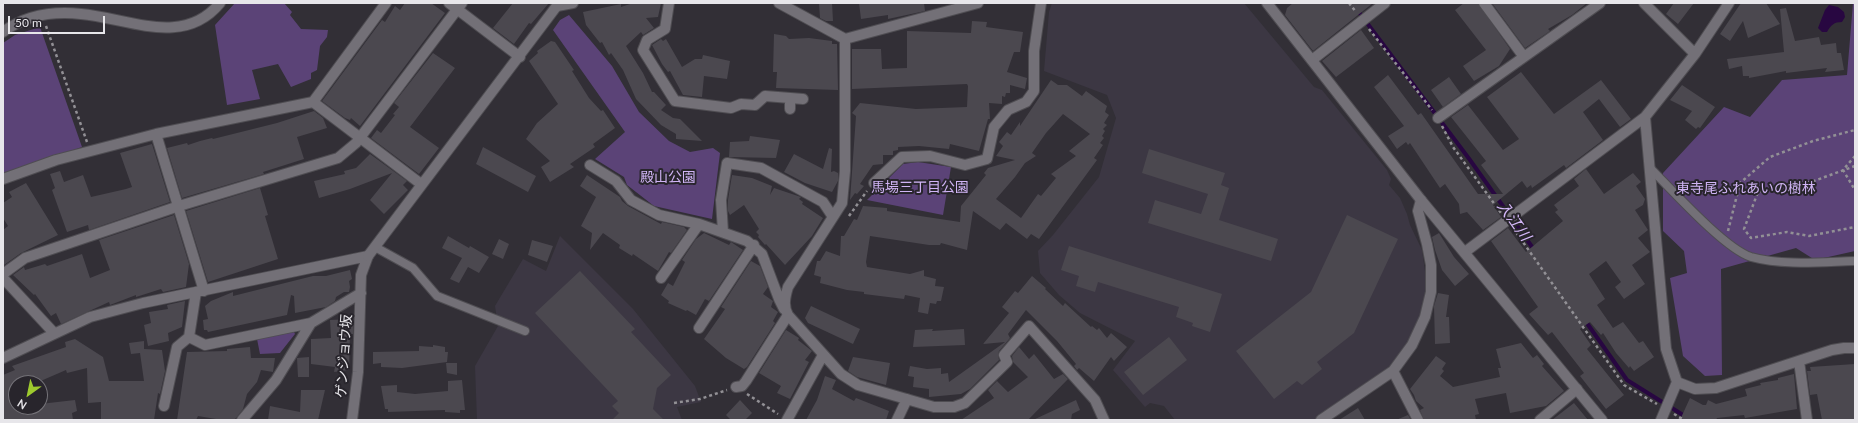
<!DOCTYPE html>
<html>
<head>
<meta charset="utf-8">
<style>
	body { margin:0 }
	#map { position:relative; width:1858px; height:423px; overflow:hidden; background:#322f36; font-family:Lato,sans-serif }
	canvas { display:block }
	.frame { position:absolute; inset:0; border:4px solid #e7e6ea; pointer-events:none }
	.north { position:absolute; left:8px; top:375px; width:40px; height:40px; box-sizing:border-box; background:#28252c; border:1px solid #747278; border-radius:50%; rotate:213deg; font-size:11px; font-weight:700; line-height:16px; text-align:center; color:#e7e6ea }
	.north::after { content:''; display:block; margin:auto; width:14px; height:18px; background:#9eca2e; clip-path:polygon(50% 0,100% 100%,50% 72%,0 100%) }
	.scale { position:absolute; left:8px; top:16px; width:97px; height:18px; box-sizing:border-box; border:2px solid #e7e6ea; border-top:0; padding-left:5px; font-size:12px; line-height:14px; white-space:nowrap; color:#e7e6ea; -webkit-text-stroke:3px #28252c; paint-order:stroke }
</style>
</head>
<body>
<div id="map">
<canvas width="1858" height="423"></canvas>
<div class="frame"></div>
<div class="north">N</div>
<div class="scale">50 m</div>
</div>
<script>
const c = document.querySelector('canvas').getContext('2d');
c.lineJoin = 'round';
function fill(path, color) {
  c.fillStyle = color;
  c.fill(path, 'evenodd');
}
function stroke(path, color, width, dash) {
  c.strokeStyle = color;
  c.lineWidth = width;
  c.lineCap = dash ? 'butt' : 'round';
  c.setLineDash(dash || []);
  c.stroke(path);
}
function drawText(font, color, halo, rows, align = 'center') {
  c.font = font + ' Lato,"Noto Sans JP",sans-serif';
  c.lineWidth = 4;
  c.setLineDash([]);
  c.textBaseline = 'middle';
  c.strokeStyle = halo;
  c.fillStyle = color;
  for (const [text, x, y, turn = 0] of rows) {
    c.save();
    c.translate(x, y);
    c.rotate((+turn || 0) * Math.PI / 180);
    c.textAlign = isNaN(turn) ? turn : align;
    if (halo) c.strokeText(text, 0, 0);
    c.fillText(text, 0, 0);
    c.restore();
  }
}
fill(new Path2D(`
	M1052,3h192l70,84 8,3 65,80 4,9 -2,6 11,13 7,16 3,11 12,25 4,28 -1,15 -3,20 -5,15 -25,39 -14,11 -62,42h-141l-11,-14 -14,-3 -5,4 -32,-37 22,-29 -55,-28 -21,-18 -19,-22 -2,-22 15,-16 46,-58 17,-59 -9,-23 -63,-24 5,-59z
	M560,236l73,73 62,77 6,16 -24,5 5,13h-205l-2,-54 23,-40 -3,-20 28,-47 23,12z`), '#3c3743');
fill(new Path2D(`
	M235,3h49l8,9 -2,3 11,14 27,1 -1,7 -7,9 -3,24 -6,3v6l-20,8 -13,-23 -26,6 8,29 -33,6 -12,-80z
	M1853,3h2v248l-40,9 -19,-12 -75,21 1,106 -17,1 -22,-20 -13,-78 17,-5 -3,-22 -21,-20v-58l61,-66 26,10 32,-37 65,-5z
	M569,15l43,51 27,46 30,29 21,11 23,-4 7,5 -8,66 -58,-13 -27,-21 -3,-8 -29,-18 30,-27 -72,-102 7,-10z
	M40,27l42,120 -79,28v-132l12,-8z
	M918,162l33,5 -8,48 -76,-15 36,-36z
	M293,330l2,4 -15,19 -20,1 -3,-15z`), '#5b4377');
fill(new Path2D(`
	M1829,5l9,2 6,5 1,5 -3,5c-8,0 -11,3 -15,10h-5l-4,-4 7,-18z`), '#280741');
stroke(new Path2D(`
	M1352,3l118,157 65,91
	M1584,319l43,61 64,40`), '#280741', 4);
fill(new Path2D(`
	M405,3h26l14,10 -85,113 -9,-8 -1,2 -5,-2 -23,-17 60,-81 3,2 10,-16 5,4z
	M513,3h36l-18,21 -2,-1 -15,21 -21,-16z
	M633,3h28l-3,14 -12,1 8,10 -11,7 -2,-3 -15,14 17,27 9,19h2l12,13 -5,5 12,8 7,1 22,22 -26,-2v-5l-15,-9 -25,-26 -13,-29 -12,-17 -2,2 -7,-13 -2,1 -14,-18 -3,-13 38,-8v3z
	M819,3h13l1,18h-7l-6,-3z
	M859,3h65l1,8 -37,8v-4l-27,4z
	M1293,3h80l-60,48 -28,-36 2,-7z
	M1464,3h14l32,46 -11,17 -25,15 -11,-15 23,-16 -31,-40z
	M1492,3h95l-15,12 -24,14 2,2 -25,17z
	M1674,3h20l-16,21 -12,-10z
	M1741,3h25l14,21 -32,14 -5,-17 -13,20 -10,-7z
	M1786,8l9,33 24,-4 2,8 15,-2 1,10h4l3,17 -19,2 2,-4 -41,5v-2l-37,7v-2h-6l-1,-10 -13,3 -2,-10 57,-7 -4,-43z
	M972,21l15,1 -1,5 37,5 -3,20h-6l-7,20 20,6 -2,11 -15,-4v8h-4l-1,4 -3,-1v8l-13,-1 1,16h-2l-9,32 -29,-7 -1,5 -30,-3 -21,1v3l-5,1v4h-10v9l-10,1 -13,19 4,2 -7,8 -2,-1 -5,7 6,-84 -4,-3 8,-10 56,6 51,-2 1,-21 -1,-2 -115,5v-40h29l1,20 25,-1v-37l64,2z
	M1361,30l13,18 -38,29 -14,-16z
	M774,34l12,2 3,3 20,-1 23,3v3h5l1,46 -62,-2 1,-16h-4z
	M661,39l2,2 3,-2 16,28 13,-8h7l1,-4 27,6 -3,18 -23,-3 -2,21 -19,-2 -13,-24 -2,1 -6,-8 -10,-19z
	M551,41l4,1 19,28 -2,1 17,27 12,13 2,-1 12,18 -22,16 2,3 -25,17 4,3 -24,15 -9,-15 9,-6 -24,-22 11,-16 21,-19 -29,-43 9,-8 -1,-2z
	M433,53l22,15 -45,59 29,21 -20,26 -48,-36 6,-8 4,3 14,-18 -2,-1 6,-7 -5,-4z
	M1521,72l33,42 47,-34 30,39 -11,8 -21,-28 -16,13 20,28 -37,28 -2,-3 -32,23 -1,-3 -4,3 -5,-7 -29,24 8,12 -18,13 -16,-18 -7,2 -1,-10 -14,-20 -5,4 -30,-45 -2,2 -2,-3 -9,7 -9,-13 16,-10 -30,-39 14,-12 30,40 3,-2 57,81h25l-22,-29 5,-4 -35,-44 17,-12 35,45 16,-11 -32,-42z
	M1449,77l12,17 -18,13 -12,-17z
	M1051,80l7,5h9l15,11 4,-5 21,15 -2,6 4,3 -5,8 3,2 -4,4 2,2 -3,5 2,2 -4,5 3,2 -9,13 3,2 -58,79 -8,-5 -4,5 -21,-16 -6,7 -27,-19 -6,39 -26,-7 -1,2h-11l-59,-9 -4,26 1,5 43,7 14,-4v6l12,3 -1,7 9,1 -3,14h-4l-1,3 -6,-1 -2,11 -10,-2 2,-14 -15,-3 -1,4 -40,-5v-2l-17,-2 -27,-7 1,-6 -7,-2 3,-14h3l6,-10 14,5 1,-20h3l10,-17 3,1 6,-14 24,2v3l73,11 1,-16 25,-31 -2,-2 4,-5 27,-8 -19,-4 7,-10 -4,-4 8,-10 4,3 9,-13v4zM1063,114l27,20 -21,17 7,5 -25,18 5,4 -15,18 -3,-2 -17,24 -25,-19 19,-22 10,-14 11,-7 -4,-3 14,-20z
	M1682,85l33,22 -15,21 -2,-1 -2,2 -11,-9 7,-9 -22,-11z
	M314,111l9,7 4,10 -30,9 7,22 -41,13 1,2 -82,24 -15,-50 20,-5 1,2 12,-4 12,-3 1,1 64,-16z
	M750,136l30,4 -4,18 -47,-1 1,-15 19,-1z
	M152,144l18,58 -81,28 -1,-5 -21,7 -15,-42 3,-2 -5,-14 10,-3 4,11 19,-7 8,22 35,-8 6,-2 -12,-34z
	M483,147l53,29 -8,16 -52,-28z
	M829,148l3,1 -1,23 3,-1 4,2v8l-6,11 -27,-9 -21,-11 10,-18 29,15z
	M1149,149l76,24 -4,12 8,3 -10,32 59,19 -7,22 -123,-38 7,-23 46,14 7,-20 -66,-21z
	M370,154l37,27 -4,4 5,5 -24,24 -14,-14 22,-27 -42,16 -31,9 -5,-17 31,-7 -1,-3 12,-3z
	M1586,169l18,25 29,-21 8,9 -5,4 9,13 -2,6 -8,5 13,20 -10,8 12,14 -18,13 13,19 -21,15 -9,-12 6,-5 -15,-21 -17,13 16,25 -8,6 16,23 10,-6 16,21 4,-2 11,16 -20,14 -4,-5 -1,2 -13,-15 -13,-20 -2,2 -11,-13 -10,7 11,16 -4,4 37,46 -18,14 -26,-33 4,-3 -32,-41 -4,3 -19,-21 9,-7 -47,-66 17,-13 18,24 37,-31 -8,-9 3,-2 -4,-5 25,-19 -5,-7z
	M587,175l33,22 2,4 6,5 33,18 1,-2 22,5 3,3 -16,23 -2,-1 -11,19 -25,-17 -1,2 -13,-8 1,-3 -17,-12 -13,17 2,-17 -11,-7 15,-29 -16,-11z
	M732,175l20,3 20,8 -2,9 4,-7 27,9 -2,2 4,3 -1,2 21,14 -11,18 -27,29 -19,-21 -1,1 -7,-8 1,-2 -3,-3 3,-3 -15,-24 -14,10 -2,-4v-11z
	M26,183l32,52 -37,18 -17,12 -1,-35 5,-4 -5,-8v-15l9,-6 -3,-5z
	M260,188l8,27 -3,1 13,43 -70,23 -22,-71z
	M174,215l15,49 -3,23 -23,5 -2,-3 -25,8v-2l-26,10 -1,-3 -48,22 -5,-11 -5,3 -16,-22 -1,1 -21,-20 11,-8 1,3 20,-6 2,2 35,-12 8,24 20,-8 -11,-30z
	M1347,215l51,24 -44,94 -37,29 5,7 -20,16 -5,-4 -23,18 -38,-48 75,-59z
	M704,233l25,12 2,-3 12,8 -34,51 -4,-2 -9,16 -9,-5 -1,1 -18,-8 1,-2 -8,-6 7,-12 5,3 12,-24 -3,-2 14,-21z
	M1439,233l15,24 15,17 -14,12 -13,-16 -7,-20 -3,-13z
	M448,236l21,12 1,-2 19,11 -10,16 -11,-6 -9,16 -9,-4 12,-21 -20,-10z
	M499,239l10,5 -6,15 -11,-5z
	M532,240l21,6 -6,16 -19,-7z
	M1069,246l153,48 -12,38 -18,-6 1,-3 -17,-6 3,-10 -81,-25 -3,10 -19,-6 3,-10 -18,-6z
	M751,261l9,5 8,21 -5,7 10,7 -2,6 7,5 -5,9 2,2 -28,44 -3,2 -18,-11 -22,-19 21,-30 -4,-2z
	M350,270l2,9 -3,2 1,6 -1,5h-5l-8,5 -1,4 -9,6 -31,6 -1,-17 -3,-1 -4,20 -79,17 -1,-2h-3l-1,-10 5,-1 -3,-13 6,-5 22,-9v4l80,-20h13z
	M580,271l55,58 -4,3 40,43 -14,13 -4,21 11,11h-52l7,-7 -7,-7 6,-5 -83,-88z
	M1032,276l14,12 -1,1 18,17 2,-3 26,24 1,-1 5,4 2,-2 8,10 4,-5 16,14 -13,14 -3,-4 -17,24 -15,-13 -2,2 -3,-4 2,-2 -19,-23 -31,-31 -18,24 2,4 -11,13 -1,3 1,6 -29,29 -9,5 -32,3v-8l-16,-2 1,-10 -6,-1 2,-10 17,3 14,-1v6l7,-1 1,9 56,-40 -22,2 26,-31 -7,-6 13,-16 3,2z
	M1438,293l11,2 -3,22h3l1,26 -15,1 -1,-38z
	M185,301l-3,26 -14,6 1,8 -21,5 -4,-21 7,-2 -2,-11 19,-3 -1,-4z
	M811,306l49,23 -7,15 -45,-21 -3,-5z
	M353,319v15h-3l-1,36 -15,2 1,-5 -24,-3v-25l20,-1 -1,-18z
	M933,329l-1,2 32,-2 1,16 -52,2 2,-17z
	M786,330l13,8 -1,2 14,11 -7,9 4,2 -19,37 -13,-6 4,-7 -22,-13z
	M1169,337l18,23 -44,35 -19,-23z
	M75,339l28,18 6,24h35l-4,-28 -9,1 -2,-11 15,-2v8l18,1 3,21 -5,23 -2,-1 -4,27h-53v-18l-13,1 -1,-35 -20,5 -1,-3 -30,13h-20v24h24v-3l35,-4 2,11 -5,2 1,7h-70v-45l12,-5 -3,-4 54,-19 -1,-5z
	M1521,343l12,15 4,-3 7,9 -2,2 22,25 -18,15 -36,7 -4,-20 -31,6 4,15 -4,1 1,5h-52l-4,-10 4,-2 -8,-7 -2,-6 -4,-6 26,-33 10,7 -4,6 2,2 -4,5 13,11 47,-10 -2,-9h3l-5,-19z
	M433,345l12,2v5h3l-1,10 -45,6 -21,-1v-4l-8,1v-12l46,-1v-5l14,1z
	M250,347l1,11h24l-2,14 -12,-2 -4,12 -10,12 -4,15 -7,9 -2,2h-12l-24,-4 -2,4h-19l10,-68 40,-1v-2z
	M1019,347l10,12 5,-5 20,25 9,-5 5,5 -40,41h-67l33,-22 -6,-8 9,-9 11,11 20,-15 -15,-15 -1,-6z
	M309,357v20h-11l-1,-19z
	M853,357l37,6 -4,22 -29,-8 -9,-6z
	M446,363h11v12l-10,-2z
	M1855,364v56h-33l-5,-26 -7,1 -3,-24h4l-1,-4z
	M1794,374l3,35 -52,9 -1,-3 -27,3 -1,2h-36l10,-22 13,7h3l2,-5 8,4 31,-8 -2,-7 16,-4 -1,-2 18,-3v-2z
	M825,376l11,4 -4,9 22,12 2,-3 33,13 -3,9h-80l11,-20z
	M462,380l3,30h-5v3l-15,-1v-2l-57,2v-3h-3l-4,-23 16,-1v7l18,2 33,-3v-10z
	M301,390h24l-7,30h-50l2,-14 30,6z
	M740,400l12,13 -7,7h-14l-5,-5z
	M1076,400l4,10 -8,4 -1,6h-38z
	M1574,403l14,17h-36z
	M1358,408l7,12h-26z
	M1408,415l3,5h-15z`), '#4b484f');
const lane = new Path2D(`
	M1650,168c22,22 75,81 101,89 33,9 70,5 104,4
	M375,247l38,21 24,28 88,35`);
const street = new Path2D(`
	M449,3l71,54
	M669,3l-4,26 -18,11 -4,10 32,51 56,7 10,-4 14,1 10,-9 38,3
	M779,3l66,36 133,-36
	M1484,3l40,54
	M1644,3l51,51
	M557,6l16,-3
	M845,39v132l-3,32 -54,84c-3,10 -5,19 0,28l53,59 17,11 76,22h20l11,-4 42,-41 -3,-7 25,-29 66,74 9,20
	M1312,60l73,-57
	M313,102l108,82
	M790,109v-11
	M1645,117l21,232 11,33 -16,38
	M1438,118l162,-115
	M156,134l48,157
	M590,165l26,16 15,19 28,15 40,9
	M3,179l53,-19 100,-26 157,-32 73,-99
	M874,183l28,-26 28,-1 35,9 22,-6 7,-32 14,-17 18,-8 8,-11v-40l7,-48
	M723,232l-2,-32 6,-37 34,5 62,34 10,15
	M1465,252l180,-135 50,-63 34,-51
	M3,274l22,-16 154,-52 159,-48 18,-15 106,-140
	M3,278l51,55
	M661,278l38,-54 48,17 15,13 17,45 5,10
	M699,328l55,-83
	M189,337l16,8 106,-22 50,-30
	M3,358l87,-41 53,-14 225,-47
	M1799,361l8,59
	M1393,371l25,49
	M1677,382l18,7 21,-1 116,-38 12,-2h11
	M736,387l6,-1 4,-5 42,-66
	M164,406l13,-59 12,-10 7,-45
	M242,420l34,-40 35,-57
	M352,420l6,-48 3,-97 7,-19
	M787,420l36,-65
	M897,420l10,-21
	M1321,420l72,-49 19,-26 13,-28 6,-25v-27l-4,-21 -9,-33 3,-11
	M1540,420l37,-31`);
const secondary = new Path2D(`
	M1267,3l154,197 181,220
	M3,32c23,-17 50,-21 78,-18 47,4 102,34 139,-11
	M368,256l191,-253`);
stroke(lane, '#4f4d52', 10);
stroke(street, '#4f4d52', 12);
stroke(secondary, '#4f4d52', 12);
stroke(new Path2D(`
	M1349,3l7,9
	M46,26l41,116
	M1369,29l63,81
	M1442,126l11,21 48,66
	M1855,156l-12,14 12,20
	M1855,166l-44,16 -37,5 -16,5 -14,37 7,9 36,-6 22,4 46,-9
	M849,216l18,-25
	M1513,228l111,157 33,19
	M1728,231l12,-48 30,-26 43,-16 42,-11
	M747,394l31,20
	M674,403l26,-4 27,-9
	M1674,414l10,6`), '#929095', 2.5, [3, 3]);
stroke(lane, '#737077', 8);
stroke(street, '#737077', 10);
stroke(secondary, '#737077', 10);
drawText('14px', '#d0b4f5', '#28252c', [
	["殿山公園",668,177],
	["馬場三丁目公園",920,187],
	["東寺尾ふれあいの樹林",1746,188]
]);
drawText('14px', '#e7e6ea', '#28252c', [
	["ゲンジョウ坂",344,356,-86]
]);
drawText('italic 15px', '#d5b8fa', '#28252c', [
	["入江川",1514,221,54]
]);
</script>
</body>
</html>
